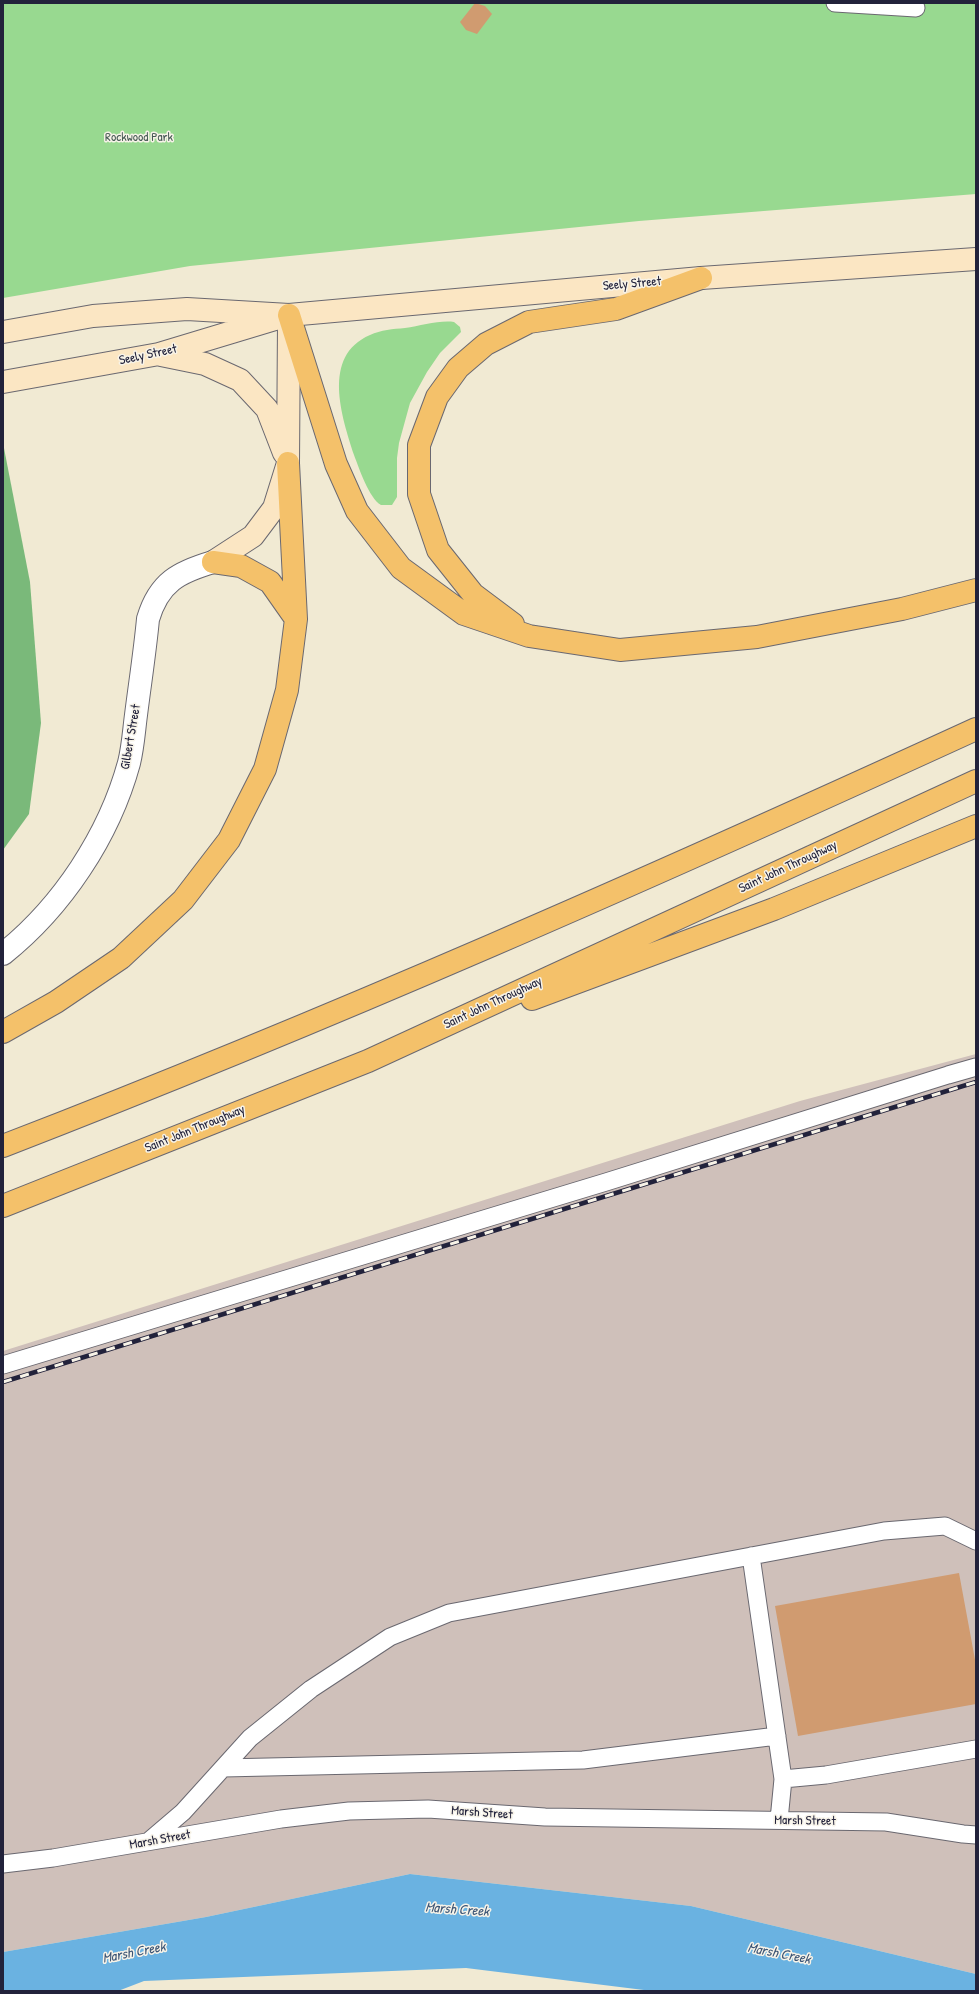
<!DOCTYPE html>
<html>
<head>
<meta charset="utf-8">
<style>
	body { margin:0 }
	#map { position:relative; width:979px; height:1994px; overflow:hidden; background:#f1ead3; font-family:"Patrick Hand",sans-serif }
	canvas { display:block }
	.frame { position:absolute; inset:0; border:4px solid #22223b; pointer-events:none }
</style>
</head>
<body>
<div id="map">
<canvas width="979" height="1994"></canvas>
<div class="frame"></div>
</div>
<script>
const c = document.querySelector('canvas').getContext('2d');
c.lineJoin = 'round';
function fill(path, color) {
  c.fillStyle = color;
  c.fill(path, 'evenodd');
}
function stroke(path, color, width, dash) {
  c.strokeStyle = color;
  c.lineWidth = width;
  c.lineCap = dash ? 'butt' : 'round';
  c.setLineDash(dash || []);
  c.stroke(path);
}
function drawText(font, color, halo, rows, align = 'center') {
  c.font = font + ' "Patrick Hand",sans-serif';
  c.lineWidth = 3;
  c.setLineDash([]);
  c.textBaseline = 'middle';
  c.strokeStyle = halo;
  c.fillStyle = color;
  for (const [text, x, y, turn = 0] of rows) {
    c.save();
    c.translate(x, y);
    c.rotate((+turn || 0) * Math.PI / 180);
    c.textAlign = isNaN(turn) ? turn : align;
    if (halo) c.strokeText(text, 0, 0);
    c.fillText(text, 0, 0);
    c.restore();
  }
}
fill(new Path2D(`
	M976,1054v920l-285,-68 -281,-32 -204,43 -203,35v-601l797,-250z`), '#cfc0ba');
fill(new Path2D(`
	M3,3h973v191l-337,27 -449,45 -187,32z
	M454,322l6,5 1,5 -21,21 -13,19 -17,31 -11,40 -2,15v39l-5,8h-11c-12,-7 -22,-37 -27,-50 -12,-38 -33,-99 16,-120 11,-5 23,-6 35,-7 16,-2 34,-8 49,-6z`), '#98d990');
fill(new Path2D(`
	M3,443l27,139 11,141 -12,91 -26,36z`), '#7ab97a');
fill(new Path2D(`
	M410,1874l281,32 285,68v17h-324l-186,-23 -322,13 -26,10h-115v-39l203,-35z`), '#6ab2e1');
fill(new Path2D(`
	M475,3l10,3 7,8 -15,20 -11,-4 -6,-8z
	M959,1573l17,92v39l-178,32 -23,-130z`), '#d09b70');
const service = new Path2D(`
	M835,3l81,5
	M3,1365l603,-183 342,-107 28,-8
	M751,1556l32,223 -4,41
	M223,1768l360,-8 194,-24
	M783,1779l43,-4 150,-26
	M149,1841l34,-29 67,-74 61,-49 79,-52 59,-24 435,-82 61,-5 31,15
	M3,1864l50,-6 228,-39 68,-8 79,-2 117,8 341,5 77,12 13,1`);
const minor = new Path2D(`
	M3,954c59,-47 106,-118 126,-191 4,-16 5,-33 7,-48 4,-32 9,-64 12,-96 11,-37 31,-47 65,-57`);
const secondary = new Path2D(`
	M3,332l90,-16 94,-7 102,6 412,-37 275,-19
	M161,355l44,9 35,16 27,29 17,44
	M3,382l156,-28 116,-35
	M213,562l40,-26 21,-28 14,-45 1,-141`);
const motorway = new Path2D(`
	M289,315l47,149 21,47 44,57 63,46 65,22 91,14 137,-13 145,-28 74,-19
	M213,562l28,4 29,16 26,37
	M513,624l-40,-30 -35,-44 -19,-56v-49l18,-48 21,-29 28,-24 43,-22 87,-13 85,-31
	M532,999l242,-90 202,-83
	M3,1032l53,-30 65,-44 62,-58 46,-60 36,-71 22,-79 9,-71 -8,-156
	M3,1146c329,-127 652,-270 973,-417
	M3,1206l365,-145 608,-280`);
stroke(service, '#6a6870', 19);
stroke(minor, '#6a6870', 24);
stroke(secondary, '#6a6870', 24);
stroke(motorway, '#6a6870', 24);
stroke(service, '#fff', 17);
stroke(minor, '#fff', 22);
stroke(secondary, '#fbe6c3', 22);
stroke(motorway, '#f4c16a', 22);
const rail = new Path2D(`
	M3,1382l973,-300`);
stroke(rail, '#22223b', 4.5);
stroke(rail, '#f7f3e8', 3, [9]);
drawText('13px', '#455954', '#f7f3e8', [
	["Rockwood Park",139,138]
]);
drawText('13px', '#22223b', '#f7f3e8', [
	["Seely Street",632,284,-5],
	["Seely Street",148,355,-12],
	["Gilbert Street",131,737,-80],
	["Saint John Throughway",788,867,-25],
	["Saint John Throughway",493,1003,-25],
	["Saint John Throughway",195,1129,-22],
	["Marsh Street",482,1813,4],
	["Marsh Street",805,1821,1],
	["Marsh Street",160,1840,-10]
]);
drawText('italic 14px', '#3b5475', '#f7f3e8', [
	["Marsh Creek",457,1910,4],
	["Marsh Creek",134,1953,-11],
	["Marsh Creek",779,1954,11]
]);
</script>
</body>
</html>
